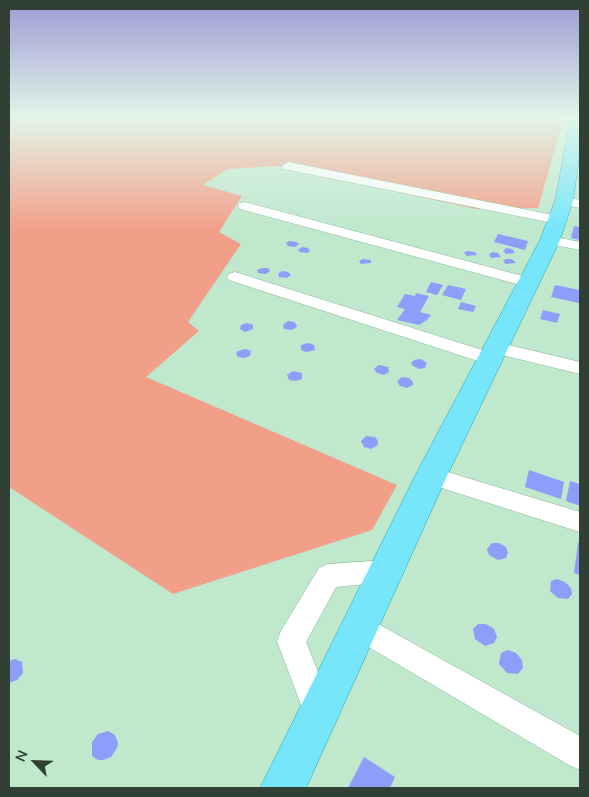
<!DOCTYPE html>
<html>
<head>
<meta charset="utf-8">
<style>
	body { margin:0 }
	#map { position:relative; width:589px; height:797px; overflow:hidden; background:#bfe8cc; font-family:Mulish,sans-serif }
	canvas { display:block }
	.frame { position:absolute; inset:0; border:10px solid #304035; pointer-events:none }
	.north { position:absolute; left:10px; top:737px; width:50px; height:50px; -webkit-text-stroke:4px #bfe8cc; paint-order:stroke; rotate:294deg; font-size:14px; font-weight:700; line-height:20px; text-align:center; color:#304035 }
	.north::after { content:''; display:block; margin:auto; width:18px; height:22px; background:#304035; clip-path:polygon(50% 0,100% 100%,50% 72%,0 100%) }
</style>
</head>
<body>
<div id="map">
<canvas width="589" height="797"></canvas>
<div class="frame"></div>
<div class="north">N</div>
</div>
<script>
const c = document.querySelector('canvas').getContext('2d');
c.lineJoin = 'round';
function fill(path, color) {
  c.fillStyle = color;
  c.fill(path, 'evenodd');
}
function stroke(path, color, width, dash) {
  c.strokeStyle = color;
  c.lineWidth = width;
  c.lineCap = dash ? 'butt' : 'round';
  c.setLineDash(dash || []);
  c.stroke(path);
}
fill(new Path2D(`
	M9,118h555l-26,90 -62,1 -199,-43 -49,3 -25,16 39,11 -23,36 22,12 -53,78 11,9 -53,46 251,108 -25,45 -199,64 -164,-107z`), '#f29f89');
fill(new Path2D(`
	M574,226l6,1v13l-9,-2z
	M498,234l30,7 -3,9 -31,-8z
	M290,241l6,1 3,2 -4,3 -7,-1 -2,-3z
	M302,247l6,1 2,3 -3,2 -7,-1 -2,-2z
	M506,248l6,1 3,4 -9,1 -3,-3z
	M467,251l8,1 2,3 -10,1 -3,-3z
	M492,252l6,1 3,4 -10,1 -2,-3z
	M363,259l8,1v3l-10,1 -2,-3z
	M506,259h6l4,4 -10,1 -3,-3z
	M262,268h6l2,3 -4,3 -8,-1 -1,-3z
	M282,271l6,1 3,3 -4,3 -8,-1 -1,-3z
	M431,282l12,3 -6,10 -11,-3z
	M448,285l18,4 -5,11 -19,-5z
	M555,285l25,5 -1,13 -28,-6z
	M416,293l13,3 -9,16 11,3 -4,5 -8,5 -22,-5 8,-11 -8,-2 8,-13 10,2z
	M461,302l15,4 -3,6 -15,-3z
	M543,310l17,4 -3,9 -17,-4z
	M288,321l6,1 3,3 -1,3 -6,2 -6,-1 -1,-4z
	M247,323l6,2v4l-8,3 -5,-3 1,-4z
	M308,343l6,2 1,5 -9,2 -5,-2v-5z
	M245,349l6,2 -1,5 -6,2 -6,-1 -2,-3 2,-3z
	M421,359l6,4 -2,5 -6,1 -6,-3 -2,-3 3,-3z
	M379,365l9,2 1,5 -5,3 -7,-2 -3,-4z
	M293,371l9,2v6l-6,2 -7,-1 -2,-5z
	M402,377l7,1 4,4v3l-6,3 -7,-2 -3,-5z
	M366,436l9,1 3,4v4l-7,4 -7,-2 -3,-6z
	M529,470l35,12 -3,17 -36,-12z
	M570,481l10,3v22l-14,-5z
	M492,543h7l7,4 2,6 -2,5 -8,2 -9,-5 -2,-6z
	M578,543h2v32l-6,-2z
	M557,579l8,3 6,6 1,6 -4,5 -10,-1 -8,-7 1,-10z
	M478,624h8l8,5 3,8 -3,6 -9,3 -10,-7 -2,-10z
	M508,650l8,3 6,7 1,8 -5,6 -11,-1 -8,-9 2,-11z
	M15,659l7,3 1,11 -6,7 -8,3v-22z
	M108,731l7,4 3,8 -1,5 -6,9 -8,3h-5l-6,-4v-14l6,-8z
	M364,757l31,20 -5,11h-42z`), '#8e9cfa');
const minor = new Path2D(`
	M288,162l270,54 7,4 -7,4 -274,-55 -2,-3z
	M564,197l16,3v8l-21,-4 -2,-3z
	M245,202l289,77 2,3 -2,3 -6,2 -288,-78 -2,-3 2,-3z
	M550,236l30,6v8l-35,-7 -2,-3 2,-3z
	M235,272l263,83 2,4 -2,4 -7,2 -7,-2 -255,-83 -2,-3 2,-3z
	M496,342l84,20v12l-90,-22 -3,-4 3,-4z
	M431,467l149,45v20l-157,-50 -3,-6 3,-6z
	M387,560l9,3 4,8 -4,8 -9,3 -51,5 -30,55 28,70 -4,11 -11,4 -11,-4 -31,-82 4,-10 38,-63 9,-4z
	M360,614l220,122v34l-11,-5 -219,-129 -4,-9 4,-9z`);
const primary = new Path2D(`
	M571,118h9v33l-7,50 -13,39 -113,236 -141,312h-46l155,-312 125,-236 15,-39z`);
stroke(minor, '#8eb69b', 1);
stroke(primary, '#23a2b4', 1);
fill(minor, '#fff');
fill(primary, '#77e6fb');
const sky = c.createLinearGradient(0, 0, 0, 230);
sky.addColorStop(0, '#9d9bd5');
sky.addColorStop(0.51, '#e2f5e8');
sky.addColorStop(1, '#e2f5e800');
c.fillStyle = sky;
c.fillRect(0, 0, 589, 230);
</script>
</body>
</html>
